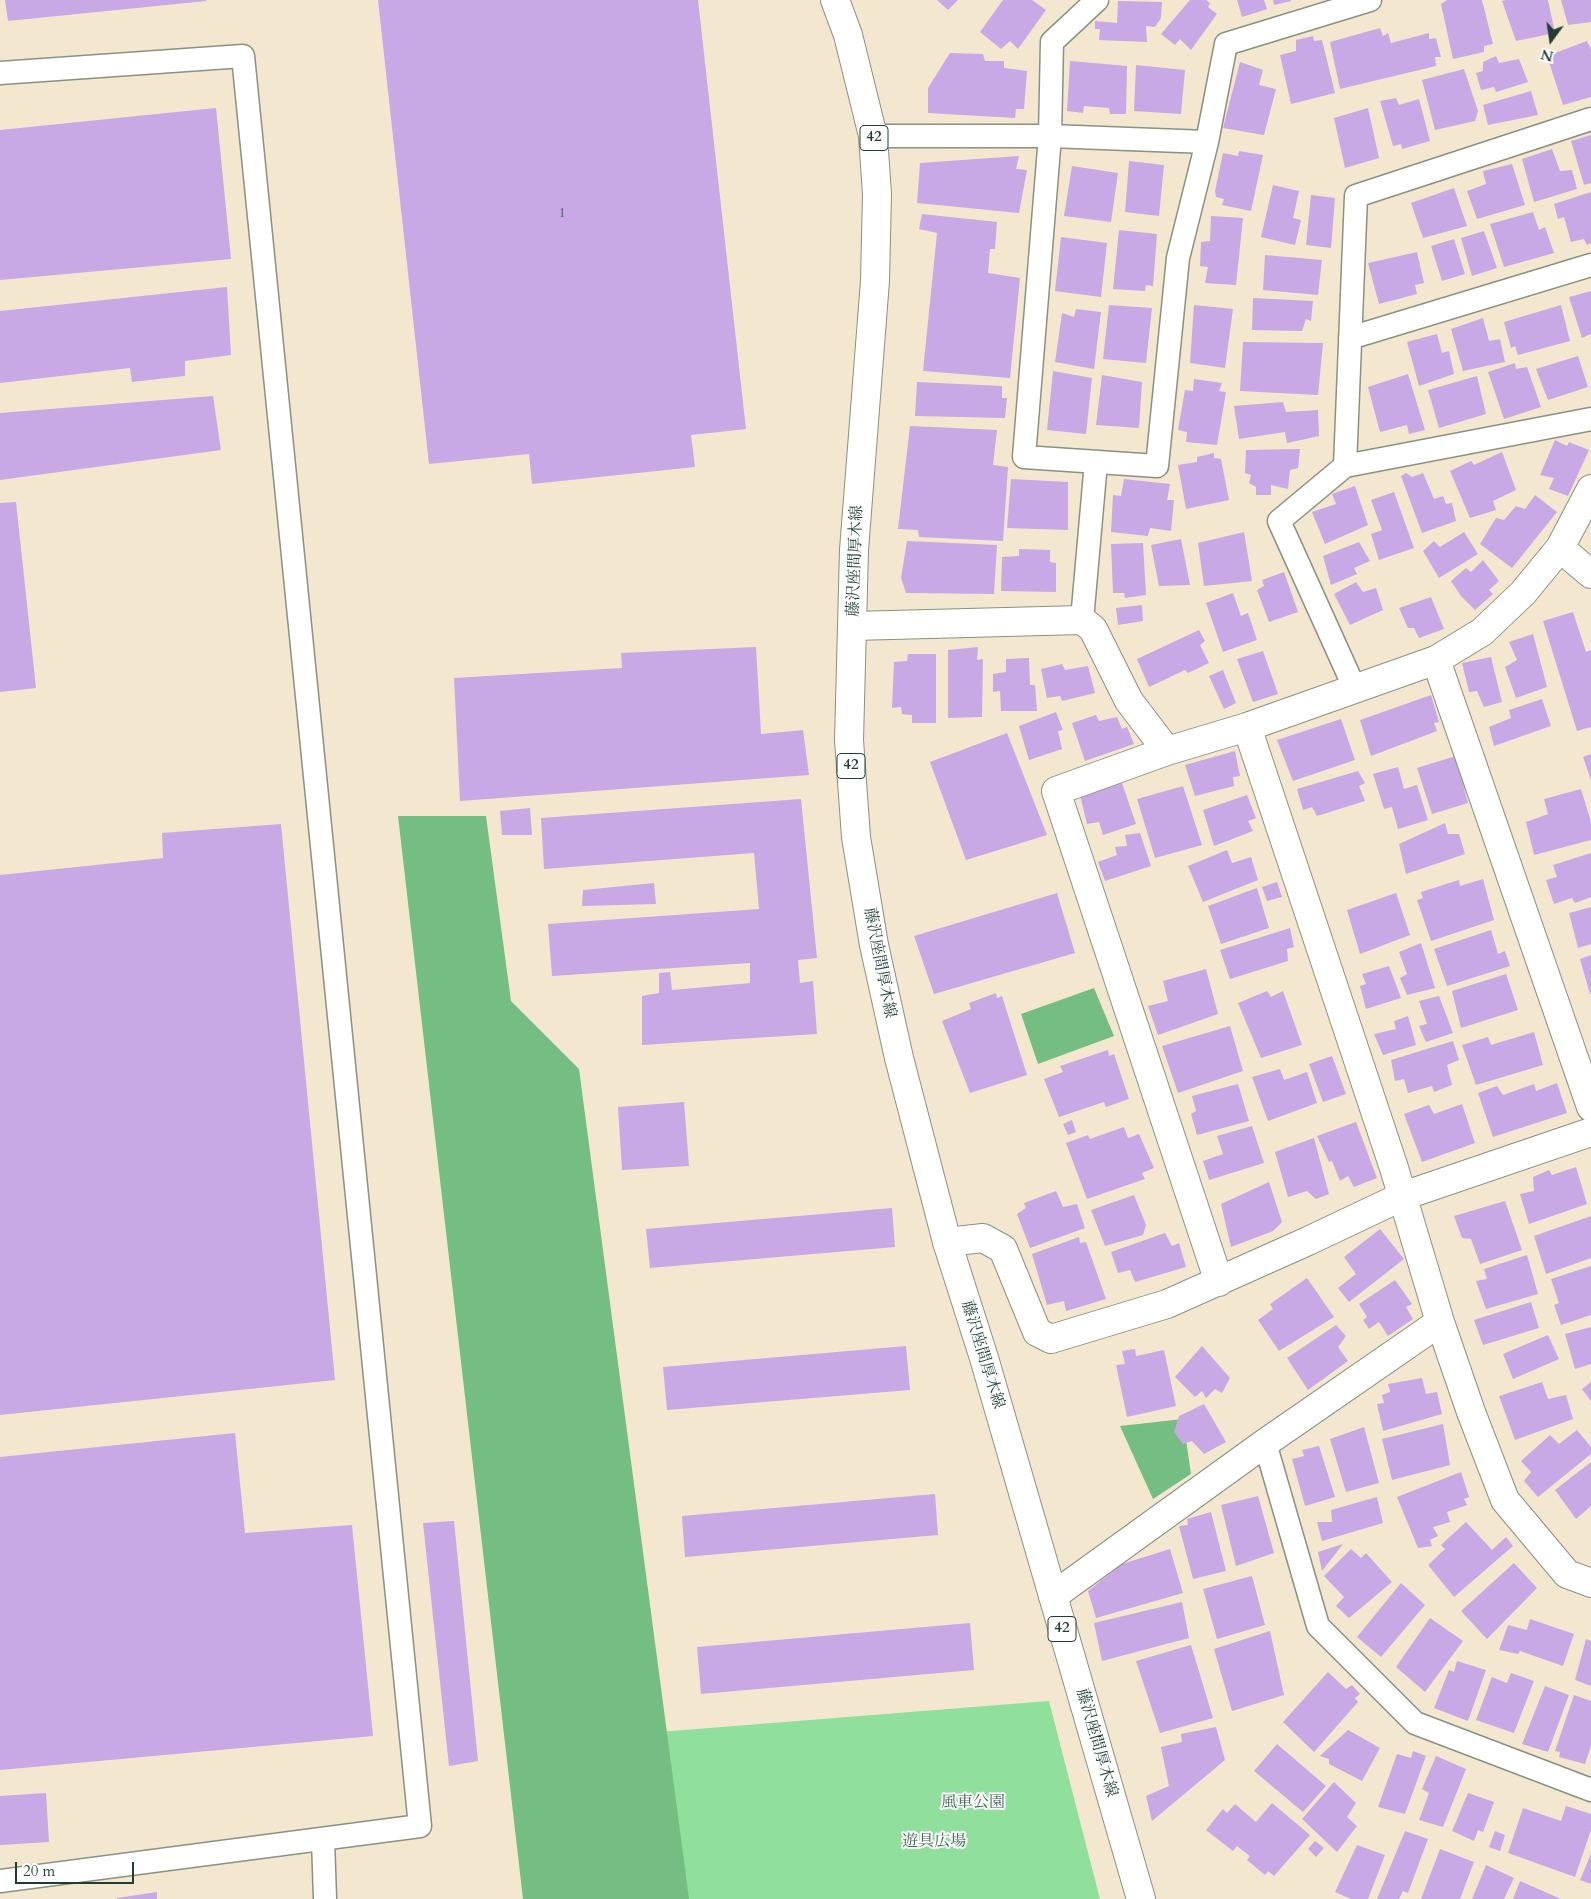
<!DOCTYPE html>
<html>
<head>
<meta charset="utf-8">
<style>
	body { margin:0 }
	#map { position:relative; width:1591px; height:1899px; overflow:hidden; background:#f3e7cf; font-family:Cardo,serif }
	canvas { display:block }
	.north { position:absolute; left:1526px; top:15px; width:50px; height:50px; -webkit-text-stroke:4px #fff; paint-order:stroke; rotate:194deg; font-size:14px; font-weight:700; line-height:20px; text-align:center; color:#1f3d34 }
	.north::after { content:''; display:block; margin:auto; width:18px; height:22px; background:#1f3d34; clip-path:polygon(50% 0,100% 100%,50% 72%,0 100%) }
	.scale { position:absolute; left:15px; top:1862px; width:119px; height:22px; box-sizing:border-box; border:2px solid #1f3d34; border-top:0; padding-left:6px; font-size:15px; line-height:18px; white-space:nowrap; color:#1f3d34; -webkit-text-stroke:4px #fff; paint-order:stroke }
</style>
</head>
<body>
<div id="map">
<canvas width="1591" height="1899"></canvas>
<div class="north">N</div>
<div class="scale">20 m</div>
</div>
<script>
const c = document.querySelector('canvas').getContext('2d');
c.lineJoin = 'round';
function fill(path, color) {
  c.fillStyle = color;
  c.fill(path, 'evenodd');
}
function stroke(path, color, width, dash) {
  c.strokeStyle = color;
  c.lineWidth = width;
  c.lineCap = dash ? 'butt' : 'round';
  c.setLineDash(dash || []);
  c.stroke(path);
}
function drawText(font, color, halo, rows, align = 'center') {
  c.font = font + ' Cardo,"Noto Serif JP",serif';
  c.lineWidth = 4;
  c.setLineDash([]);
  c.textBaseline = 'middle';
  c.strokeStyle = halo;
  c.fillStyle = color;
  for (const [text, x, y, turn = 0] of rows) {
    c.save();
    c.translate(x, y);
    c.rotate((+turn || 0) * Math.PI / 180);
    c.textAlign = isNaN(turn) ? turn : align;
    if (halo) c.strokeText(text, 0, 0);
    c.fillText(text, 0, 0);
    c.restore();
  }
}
fill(new Path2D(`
	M1049,1701l51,198h-414l-27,-167z`), '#90df9d');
fill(new Path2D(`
	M398,816h88l25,185 68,68 110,830h-166z
	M1094,988l20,48 -76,28 -17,-50z
	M1183,1419l8,55 -38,25 -33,-73z`), '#74be84');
fill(new Path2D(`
	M5,0h201v1l-198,20z
	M378,0h320l48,429 -55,6 4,32 -163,17 -3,-30 -100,10z
	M937,0h21l-10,10z
	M1003,0h29l14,10 -28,39 -8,-8 -9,8 -21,-17z
	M1190,0h16l4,3 -2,4 9,7 -26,36 -11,-11 -5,6 -14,-11z
	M1237,0h27l3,9 -25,8z
	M1273,0h18v1l-17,4z
	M1447,0h35l11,44 -9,2v6l-31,7 -12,-55z
	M1506,0h42l7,33 -39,8 -14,-40z
	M1561,0h30v22l-23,3z
	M1118,1l44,1 -1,16 -6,9 -9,-1 1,16 -48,-2 1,-11h-5v-8l22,2z
	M1380,28l3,8 5,-3 3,10 38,-10v6l7,-1 5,19h-6l1,9 -96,23 -10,-47z
	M1313,36l1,5 8,-1 13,53 -44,11 -11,-49 16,-4v-11z
	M1587,41l4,8v48l-28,8 -16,-49z
	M950,53l33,1 2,7h19v7l23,3 -3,38h-8l-1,9 -87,-5v-25z
	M1496,56l3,7 20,-4 9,23 -32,10 -2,-5 -13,3 -5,-17 7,-2v-9z
	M1070,61l57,5 -1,48h-16l-1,-6 -25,-2 -1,7 -16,-2z
	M1240,62l23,8 -4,15 17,4 -12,46 -41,-7z
	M1136,65l49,5 -4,44 -47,-3z
	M1464,69l14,42 -3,10 -40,9 -13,-50z
	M1531,91l7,24 -50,10 -5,-20z
	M1396,98l3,7 20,-6 11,42 -28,8 -1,-5 -8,2 -13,-45z
	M216,108l15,151 -231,21v-150z
	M1368,108l11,50 -34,10 -11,-50z
	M1591,135v48l-7,2 -13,-44z
	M1552,149l8,22 12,-1 5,19 -43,13 -12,-43z
	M1239,151l24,4 -12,56 -29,-6 2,-6 -8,-2 -1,-6 8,-38 15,3z
	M1019,156l-3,13 11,1 -8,43 -102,-10 3,-40z
	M1129,161l35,4 -5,51 -34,-4z
	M1512,164l13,41 -48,14 -10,-28 19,-7 -3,-13z
	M1072,166l46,7 -7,49 -47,-6z
	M1273,185l26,6 -6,27 8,2 -6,25 -34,-8z
	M1454,188l13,38 -44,12 -12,-35z
	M1591,192v51l-4,2 -3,-6 -13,3 -7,-25 -6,2 -4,-15z
	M1311,195l24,3 -4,50 -25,-3z
	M1533,212l6,18 6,-3 9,26 -50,14 -14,-43z
	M922,214l75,8 -2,27h-5l-2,24 32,5 -10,100 -87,-7 14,-138 -18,-4z
	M1211,216l32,2 -7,67 -31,-2 3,-16 -8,-1 1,-24 9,-1z
	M1119,230l38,4 -4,52 -7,-1 -1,6 -32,-2z
	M1484,231l13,37 -25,8 -11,-38z
	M1061,237l46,6 -6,54 -46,-6z
	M1454,239l11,35 -23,7 -11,-35z
	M1417,252l7,31 -9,2 2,9 -38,10 -11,-41z
	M1265,255l57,5 -4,35 -55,-5z
	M227,287l4,68 -46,6v15l-53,6 -2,-14 -130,15v-72z
	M1591,291v43l-9,4 -13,-41z
	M1253,298l60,3 -2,20 -5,-2 -4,12 -50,-1z
	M1109,305l43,3 -6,55 -43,-4z
	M1194,305l39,4 -8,59 -35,-5z
	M1561,305l9,36 -52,14 -3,-9 -4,2 -7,-26z
	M1076,309l25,3 -7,57 -39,-7 7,-49 12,4z
	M1483,318l6,23 11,-2 5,23 -42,9 -12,-42z
	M1437,334l5,19 7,-2 5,23 -35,12 -12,-44z
	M1243,342l80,1 -5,52 -78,-4z
	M1578,356l10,31 -40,13 -12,-31z
	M1515,363l1,6 11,-2 14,40 -37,12 -16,-47z
	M1053,371l39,7 -6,56 -39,-4z
	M1408,374l17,56 -16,4 -2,-9 -27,7 -12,-45z
	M1102,375l40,7 -3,46 -43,-3z
	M1477,376l9,38 -47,14 -11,-38z
	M1194,379l28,4 -3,8 7,1 -9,53 -31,-3 1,-10 -9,-2 7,-40 8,1z
	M917,382l85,4v12h5l-2,20 -90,-2z
	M213,396l8,54 -221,30v-67z
	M1283,402l3,10 32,-2 1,26 -32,7 -2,-11 -46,7 -5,-33z
	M910,426l87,4 -4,35 15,2 -5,74 -84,-4 -1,-7 -20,-1z
	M1555,440l12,6 2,-4 20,8 -21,46 -19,-7 5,-11 -14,-3z
	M1300,449l-2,19 -8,2 -2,19 -17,-4v10h-15v-8l-7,-4 2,-8 -6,-2 1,-23z
	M1502,452l14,38 -23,11 3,9 -26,8 -20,-47 21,-10 3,4z
	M1214,453v5l7,1 8,41 -43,9 -8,-44 19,-3v-5z
	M1406,473l6,4 11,-4 11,26 9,-3 3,8 6,-1 4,18 -34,12 -21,-57z
	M1011,479l57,3v48l-61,-2z
	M1124,479l46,5 -3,16h7l-3,31 -21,-3 -2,8 -37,-4 2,-37 8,1z
	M1355,486l13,39 -43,19 -13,-32 24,-8 -4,-10z
	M1394,492l20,56 -35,12 -8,-26 11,-4 -11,-30z
	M1535,495l22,17 -45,56 -32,-24 16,-26 8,2 12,-14 9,3z
	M16,502l20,186 -36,4v-189z
	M1244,532l8,49 -48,5 -6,-43z
	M1464,532l14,22 -39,24 -16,-27 11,-10 6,6z
	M1181,539l9,46 -31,1 -8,-41z
	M907,541l90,4 -3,49 -88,-1 -5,-15z
	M1359,542l11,19 -16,7 3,6 -26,11 -8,-29z
	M1143,543l3,52 -21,3 -1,-5h-11l-2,-49z
	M1019,549l31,1v12l6,1v29l-55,-1 1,-34 17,-1z
	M1483,560l16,21 -10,9 4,4 -18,16 -14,-14 -10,-15 15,-13 5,4z
	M1284,572l14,40 -29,10 -12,-32 7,-4 -2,-6z
	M1356,582l7,10 13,-4 7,22 -33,15 -16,-31z
	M1233,593l8,23 7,-3 9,27 -34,12 -17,-49z
	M1431,597l13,32 -25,9 -5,-10h-6l-9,-20z
	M1142,605l1,16 -25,4 -2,-17z
	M1573,612l13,40 5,-2v77l-14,4 -34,-110z
	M1199,630l6,11 -5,4 9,18 -21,10 -3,-3 -36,17 -12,-28z
	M1533,634l14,53 -31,11 -11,-31 12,-7 -8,-18z
	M756,647l5,87 42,-4 6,45 -349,26 -6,-123 168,-10 -1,-15z
	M978,647l-1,13 6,-1 -1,58 -34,1v-68z
	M1263,651l15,43 -25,8 -16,-43z
	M908,654h28v69h-24v-8l-10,-1 -1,-7 -9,1 2,-46 13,-1z
	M1491,657l11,45 -18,5 -7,-16 -8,1 -7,-29z
	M1029,658l1,27h5l2,26h-36l-1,-20 -7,1v-18l13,-2v-13z
	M1062,664l3,6 23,-4 7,27 -33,8 -2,-5 -13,2 -6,-29z
	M1223,670l13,33 -12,6 -15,-33z
	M1431,695l8,27 -5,1 3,8 -66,25 -11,-36z
	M1542,699l9,27 -57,20 -5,-19 22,-9 -2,-8z
	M1056,712l7,18 -5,1 4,18 -33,11 -10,-34z
	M1096,715l3,6 18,-4 5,12 5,-2 7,17 -49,17 -13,-38z
	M1341,719l14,41 -62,21 -16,-41z
	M1007,733l40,102 -81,25 -36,-98z
	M1235,751l5,25 -7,1 1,9 -39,10 -10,-31z
	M1591,754v26l-8,-23z
	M1456,756l12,47 -36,11 -15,-46z
	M1398,767l6,22 13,-4 11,35 -30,9 -6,-22 -8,2 -11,-35z
	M1358,771l7,12 -6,3 6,15 -48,15 -5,-9 -9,3 -6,-21z
	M1122,783l14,41 -33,11 -4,-13 -12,2 -7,-29z
	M1183,786l19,59 -47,13 -18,-59z
	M1581,789l10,33v18l-57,15 -8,-33 22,-8 -4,-15z
	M1247,795l9,23 -8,3 5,10 -39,15 -11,-36z
	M801,799l16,159 -19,2 2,23 13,-2 4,53 -175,11v-49l17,-3v-20l11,-1 2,18 78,-7v-20l-198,13 -4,-52 211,-15 -5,-56 -210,16 -3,-51z
	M530,808l2,27h-30l-2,-24z
	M1445,823l3,11h11l6,20 -59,20 -7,-30z
	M281,824l54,556 -335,35v-540l163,-17 -1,-25z
	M1140,833l11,33 -46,15 -7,-19 19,-7 -2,-8 12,-1 -2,-11z
	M1227,850l5,13 19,-6 7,23 -55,22 -15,-36z
	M1591,853v44l-16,6 -3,-5 -18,6 -8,-24 11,-3 -4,-12z
	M1483,879l11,41 -63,21 -14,-41 6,-2 -2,-6 38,-12 1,6z
	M1277,882l5,15 -15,4 -5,-14z
	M654,883l2,21 -74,2 1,-16z
	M1257,888l12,40 -48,16 -13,-38z
	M1057,893l18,60 -141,41 -20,-58z
	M1396,893l14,42 -50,19 -13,-44z
	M1591,907v37l-13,4 -9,-35z
	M1290,928l4,19 -7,2 1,12 -58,18 -10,-29z
	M1491,930l7,24 7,-3 5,15 -63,20 -13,-37z
	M1421,943l14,45 -28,7 -7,-17 7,-4 -8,-22z
	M1591,955v39h-1l-10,-35z
	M1389,966l12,32 -35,11 -6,-23 6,-2 -4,-10z
	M1206,969l12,45 -60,21 -10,-29 20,-5 -5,-20z
	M1506,974l12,36 -57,18 -9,-37z
	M1267,991l4,6 12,-6 19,54 -41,13 -23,-55z
	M996,993l1,5 5,-2 25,79 -57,18 -28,-72 29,-12 -2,-6z
	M1439,996l14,37 -27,9 -7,-16 8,-2 -8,-23z
	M1408,1016l8,29 -33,10 -9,-21 22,-5 -2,-8z
	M1230,1026l13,45 -65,22 -16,-47z
	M1534,1032l9,33 -67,20 -14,-40 26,-8 3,8z
	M1453,1041l6,19 -12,5 5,20 -18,7 -2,-6 -24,7 -4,-14 -9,2 -4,-21z
	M1108,1050l1,6 5,-2 15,45 -23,8 -2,-5 -45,15 -15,-38 19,-7 -3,-6z
	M1332,1056l14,38 -23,8 -14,-38z
	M1280,1069l4,11 23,-8 10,31 -49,18 -16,-44z
	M1557,1083l10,30 -74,24 -15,-44 19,-7 6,9 31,-11 2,7z
	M1238,1084l11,37 -52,14 -6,-21 5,-3 -4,-15z
	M684,1102l5,64 -67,4 -4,-63z
	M1462,1104l13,39 -53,19 -18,-48 25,-9 5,9z
	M1072,1120l4,12 -8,3 -5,-11z
	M1356,1122l21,56 -23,9 -6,-11 -8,5 -8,-20 -3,1 -12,-26z
	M1252,1126l12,37 -55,17 -6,-19 20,-7 -6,-18z
	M1124,1127l4,11 11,-4 15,34 -12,5 3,6 -58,20 -21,-56 22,-8 2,4z
	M1314,1138l15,56 -13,5 -9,-8 -19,6 -13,-45z
	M1576,1167l11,37 -58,20 -9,-30 14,-3 -1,-14 16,-7 3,5z
	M1269,1182l13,40 -9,9 -42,16 -10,-43z
	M1056,1191l7,16 14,-3 8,24 -55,20 -13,-34 9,-6 -2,-5z
	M1134,1195l12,30 -3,10 -38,11 -14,-36z
	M1505,1201l17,49 -42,14 -9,-25 -9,-1 -8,-22z
	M892,1208l3,39 -245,21 -4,-39z
	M1591,1216v42l-45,16 -12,-38z
	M1380,1229l24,30 -55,43 -11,-14 18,-14 -12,-17z
	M1165,1233l7,13 7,-3 7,24 -51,15 -5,-12 -12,3 -7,-21z
	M1079,1237l1,6 6,-1 20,57 -40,12 -2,-10 -17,4 -15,-51z
	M1527,1255l11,39 -52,15 -10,-28 11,-2 -3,-10z
	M1591,1266v49l-30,10 -7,-20 5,-2 -8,-24z
	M1307,1278l27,39 -55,34 -21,-31 15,-11 -3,-5z
	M1395,1280l17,24 -6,3 7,12 -25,17 -9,-14 -10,7 -6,-9 4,-3 -8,-13z
	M1531,1302l8,26 -56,17 -9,-25z
	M1336,1325l10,11 -8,11 10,14 -40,29 -21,-32z
	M1591,1327v37l-16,5 -10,-35z
	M1548,1335l11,24 -46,20 -10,-25z
	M906,1346l4,44 -243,20 -4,-43z
	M1202,1346l28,32 -8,15 -7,-4 -9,9 -4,-7 -7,6 -20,-20z
	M1135,1349l1,7 28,-6 12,56 -49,11 -11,-52 9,-1 -3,-13z
	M1422,1378l4,16 11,-2 5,22 -59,17 -6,-27 7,-1 -2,-8 8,-3 -2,-8z
	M1542,1382l6,17 18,-4 7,24 -58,21 -16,-44z
	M1591,1382v19l-9,-12z
	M1204,1404l22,38 -22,12 -12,-13 -9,3 -9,-12 5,-16z
	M1443,1424l7,41 -58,15 -10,-41z
	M1364,1427l15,56 -33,9 -16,-53z
	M1577,1430l14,17v7l-53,43 -14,-16 7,-9 -10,-11 29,-26 9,9z
	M235,1433l10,100 107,-8 21,211 -373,34v-313z
	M1319,1446l16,51 -30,9 -13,-47 12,-3 -2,-6z
	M1591,1462v44l-15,13 -21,-29z
	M1461,1472l8,25 -5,2 3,6 -20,7 3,10 -17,5 5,9 -8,4 2,6 -14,2 -21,-51z
	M935,1494l3,41 -253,22 -3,-41z
	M1258,1496l16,57 -38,13 -15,-61z
	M1377,1497l6,26 -61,18 -5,-19h15l-1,-12z
	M1211,1512l15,59 -33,8 -14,-53 9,-1 -1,-6z
	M454,1521l24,240 -29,5 -26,-243z
	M1466,1522l26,28 14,-13 7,9 -59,51 -26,-32 17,-16 -4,-4z
	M1343,1544l-21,27 -4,-19z
	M1170,1549l13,44 -87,25 -8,-27 34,-27z
	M1351,1549l10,9 5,-5 26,29 -43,36 -13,-12 8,-9 -20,-21z
	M1514,1563l23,25 -50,51 -26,-28z
	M1252,1576l13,49 -48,14 -14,-50z
	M1401,1583l24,22 -44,52 -24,-20z
	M1182,1602l7,36 -87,23 -8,-38z
	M1430,1618l33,23 -38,51 -29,-25z
	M1530,1619l44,15 -11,32 -43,-15 -2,3 -19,-4 9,-25 19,5z
	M970,1623l4,47 -273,24 -4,-47z
	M1270,1631l14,64 -52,16 -18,-62z
	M1586,1639l5,2v45l-16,-6z
	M1191,1645l22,73 -53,15 -24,-72z
	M1457,1661l29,9 -18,51 -34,-13 15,-38 5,2z
	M1328,1672l18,17 6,-4 8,9 -5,4 3,4 -44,50 -31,-30z
	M1511,1673l23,8 -20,52 -38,-13 16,-43 15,6z
	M1545,1686l24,9 -21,57 -26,-8z
	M1574,1695l17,6v45l-6,18 -26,-7 1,-5 -5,-1z
	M1216,1727l9,33 -73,61 -6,-25 23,-10 -8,-39 21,-5 -1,-8z
	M1348,1730l32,18 -18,33 -33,-17v-5l-9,-3z
	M1277,1744l49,42 -23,26 -49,-41z
	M1413,1751l13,5 -21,58 -27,-7 19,-53 14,4z
	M1436,1756l30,13 -23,58 -24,-7 10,-27 -7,-4z
	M1334,1782l22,21 -9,14 10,9 -20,26 -35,-33z
	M46,1793l3,49 -49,3v-49z
	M1468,1793l26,9 -11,30 -5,-2 -4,11 -22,-10z
	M1272,1803l38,32 -36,41 -6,-5 -3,4 -18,-15 3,-4 -13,-10 -4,5 -27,-21 17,-21 4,4 8,-9 21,18z
	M1566,1806l25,8v16l-16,47 -67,-24 15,-45 38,13z
	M1405,1831l23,8 -20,54 -5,-2 -4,8h-22z
	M1495,1831l10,4 -5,16 -11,-4z
	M1315,1841l9,7 -8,9 -8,-8z
	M1357,1845l28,10 -17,44h-17l-16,-7z
	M1440,1849l34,13 -14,37h-39z
	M1591,1854v30l-11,-4z
	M1486,1865l28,13 -10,21h-32z
	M1520,1881l41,18h-48z
	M157,1892v7h-40v-1z`), '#c9a9e5');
const lane = new Path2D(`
	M1097,0l-45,42 -2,94 -26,321 133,9 21,-208 29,-116 19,-98 144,-44
	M0,73l243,-17 177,1770 -420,55
	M873,136h177l157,6
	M1350,338l241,-73
	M1345,466l11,-270 235,-77
	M1082,620l14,-158
	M1355,689l-76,-168 66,-55 246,-47
	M1265,1443l53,183 97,97 176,67
	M323,1839l2,60`);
const street = new Path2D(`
	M1560,548l31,26
	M853,626l229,-6 11,9 36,72 38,50 80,-24 189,-67 46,-28 41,-39 37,-45 31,-59
	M1436,660l155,447
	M1247,727l147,441 46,154 31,90 34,88 62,74 24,9
	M1167,751l-111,40 163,491
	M947,1242l36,-4 20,11 34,83 14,7 116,-35 141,-63 95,-45 188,-64
	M1053,1596l212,-153 175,-121`);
const primary = new Path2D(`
	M835,0l13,35 25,101 4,58 -2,87 -21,269 -5,190 7,97 18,108 25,113 48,184 37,116 157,541`);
stroke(lane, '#899282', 25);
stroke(street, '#899282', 30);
stroke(primary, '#899282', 30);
stroke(lane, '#fff', 22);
stroke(street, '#fff', 28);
stroke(primary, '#fff', 28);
drawText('14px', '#4a5860', null, [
	["1",562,214]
]);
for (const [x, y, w] of [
	[874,138,28],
	[851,766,28],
	[1062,1629,28]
]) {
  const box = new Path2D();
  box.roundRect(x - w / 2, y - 12.5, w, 25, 4);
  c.fillStyle = '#fff';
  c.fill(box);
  stroke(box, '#1f3d34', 1);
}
drawText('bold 15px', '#1f3d34', null, [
	["42",874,138],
	["42",851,766],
	["42",1062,1629]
]);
drawText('16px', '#1f3d34', '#fff', [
	["藤沢座間厚木線",856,561,-88],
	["藤沢座間厚木線",879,963,79],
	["藤沢座間厚木線",982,1355,73],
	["藤沢座間厚木線",1096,1743,74]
]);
drawText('16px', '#3b664e', '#fff', [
	["風車公園",973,1803],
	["遊具広場",934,1842]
]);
</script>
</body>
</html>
